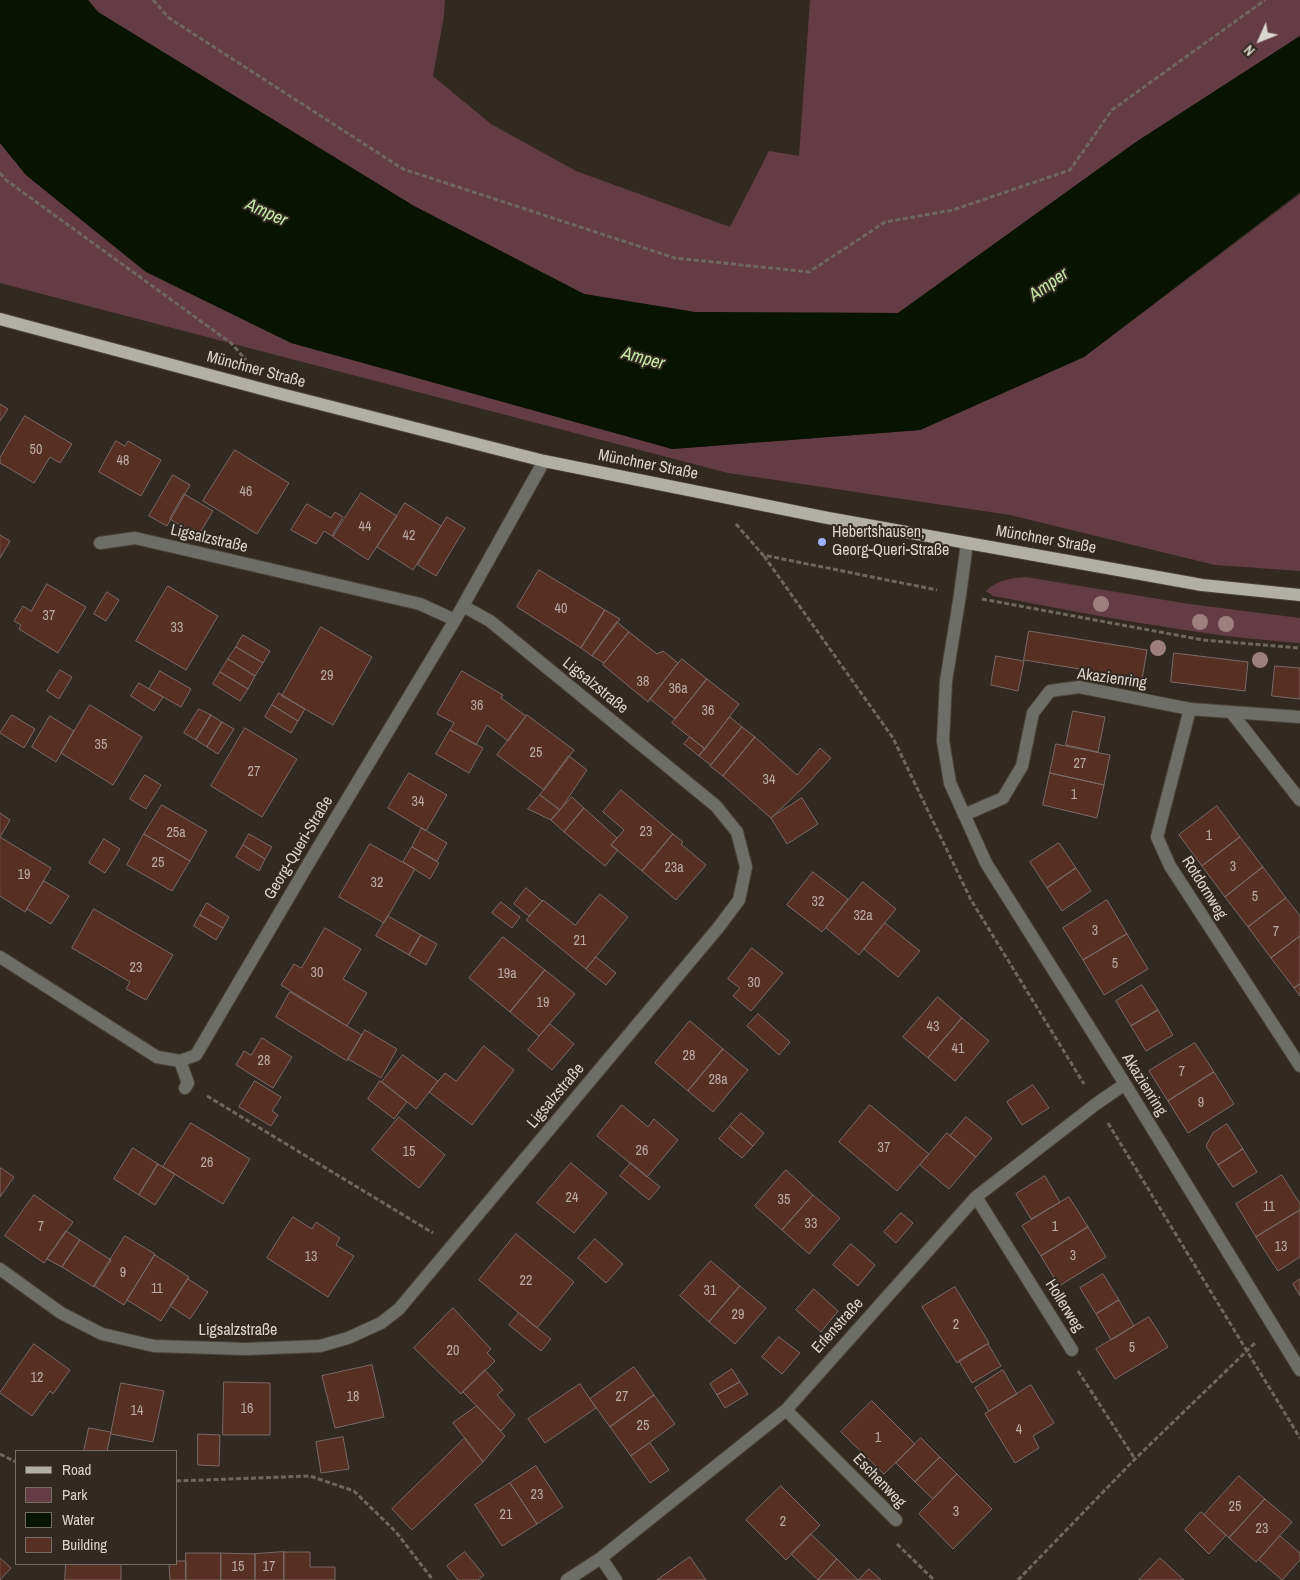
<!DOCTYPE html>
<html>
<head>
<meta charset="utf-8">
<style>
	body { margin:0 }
	#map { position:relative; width:1300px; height:1580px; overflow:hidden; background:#322920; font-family:"Archivo Narrow",sans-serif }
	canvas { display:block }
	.legend { position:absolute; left:15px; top:1450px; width:162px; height:115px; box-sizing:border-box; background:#322920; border:1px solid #766e66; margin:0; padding:6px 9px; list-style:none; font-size:15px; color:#dbd5cf }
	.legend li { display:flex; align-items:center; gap:10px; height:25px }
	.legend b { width:25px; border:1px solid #766e66 }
	.north { position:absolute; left:1235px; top:15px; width:50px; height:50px; -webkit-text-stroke:4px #322920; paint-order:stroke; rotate:226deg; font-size:14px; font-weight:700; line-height:20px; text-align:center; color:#dbd5cf }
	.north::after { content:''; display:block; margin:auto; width:18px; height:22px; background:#dbd5cf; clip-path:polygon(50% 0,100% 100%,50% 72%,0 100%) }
</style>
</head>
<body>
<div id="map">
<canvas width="1300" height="1580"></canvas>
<ul class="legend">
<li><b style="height:6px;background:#b2b0a4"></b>Road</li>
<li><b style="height:14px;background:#633c45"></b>Park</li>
<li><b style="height:14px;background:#081400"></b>Water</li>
<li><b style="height:14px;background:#582f23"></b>Building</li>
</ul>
<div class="north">N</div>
</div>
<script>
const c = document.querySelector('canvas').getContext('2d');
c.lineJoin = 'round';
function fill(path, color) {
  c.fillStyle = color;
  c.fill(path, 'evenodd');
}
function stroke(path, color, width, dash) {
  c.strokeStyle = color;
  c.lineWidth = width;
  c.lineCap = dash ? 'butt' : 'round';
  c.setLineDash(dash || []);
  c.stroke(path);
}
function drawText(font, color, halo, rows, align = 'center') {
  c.font = font + ' "Archivo Narrow",sans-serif';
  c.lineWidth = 4;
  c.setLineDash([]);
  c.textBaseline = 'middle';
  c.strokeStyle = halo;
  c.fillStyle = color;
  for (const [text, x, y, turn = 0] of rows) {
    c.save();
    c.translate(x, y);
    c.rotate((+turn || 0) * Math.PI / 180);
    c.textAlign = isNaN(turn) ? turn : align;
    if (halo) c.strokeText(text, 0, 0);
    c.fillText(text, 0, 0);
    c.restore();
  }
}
fill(new Path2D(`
	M88,0h357l-1,16 -11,60 58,48 85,47 154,56 39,-76 30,5 11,-156h490v36l-164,106 -238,171 -203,-1 -111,-18 -170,-88 -316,-194z
	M0,143l26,32 120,97 526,177 248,-19 164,-73 216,-163v377l-85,-6 -205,-50 -282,-42 -728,-190z
	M1026,577l163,27 111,14v25c-103,-7 -205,-28 -307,-47l-7,-5c11,-11 25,-13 40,-14z`), '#633c45');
fill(new Path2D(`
	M0,0h88l10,12 316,194 170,88 111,18 203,1 238,-171 164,-106v156l-216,165 -164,73 -248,19 -381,-106 -145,-71 -120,-97 -26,-32z`), '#081400');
const building = new Path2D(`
	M0,404l8,5 -8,12z
	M25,416l47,28 -12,19 -10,-6 -16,26 -34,-20v-5z
	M116,441l9,5 3,-5 33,19 -20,36 -42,-24z
	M235,450l54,33 -32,51 -54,-33z
	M173,475l17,10 -23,41 -18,-10z
	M361,493l36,23 -29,44 -35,-23z
	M184,494l29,17 -15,25 -28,-17z
	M405,503l36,23 -28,44 -36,-23z
	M307,504l24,14 4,-6 8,5 -11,19 -8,-5 -8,13 -25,-14z
	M447,517l18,11 -29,48 -18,-11z
	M0,535l10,6 -10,17z
	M539,570l66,40 -24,38 -64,-41z
	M47,584l39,23 -28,46 -39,-24 2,-4 -7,-4 9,-15 8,5z
	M168,586l50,30 -32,54 -50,-29z
	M107,592l12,8 -13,21 -12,-7z
	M605,610l15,9 -28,37 -11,-8z
	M617,622l12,10 -25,31 -12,-7z
	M321,627l51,30 -39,68 -51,-29z
	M1029,631l118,19 -5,29 -118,-19z
	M629,632l28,22 6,-3 15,12 -30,39 -45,-37z
	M243,635l27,16 -7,12 -27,-16z
	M236,647l27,16 -8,13 -27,-17z
	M1174,653l74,9 -3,29 -74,-9z
	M996,656l28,5 -6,30 -27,-6z
	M228,659l27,17 -7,13 -28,-17z
	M682,659l25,20 -32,40 -25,-20z
	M1275,666l25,2v31l-28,-3z
	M60,670l12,7 -13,22 -12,-8z
	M160,671l31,18 -10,18 -32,-18z
	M462,671l41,24 -2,3 25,18 -18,25 -21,-16 -11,20 -26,-15 4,-7 -17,-9z
	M220,672l28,17 -8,12 -27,-17z
	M707,679l32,25 -34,45 -33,-26z
	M139,683l24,14 -9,14 -23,-15z
	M279,693l26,16 -7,12 -26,-16z
	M90,705l52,32 -29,48 -52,-32z
	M272,705l26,16 -7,12 -26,-16z
	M199,709l12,6 -15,25 -12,-7z
	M1073,711l32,6 -7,35 -32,-7z
	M12,715l23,14 -11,19 -24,-15z
	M211,715l11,7 -15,25 -11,-7z
	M527,715l47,35 -30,40 -47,-35z
	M50,716l24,15 -18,31 -24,-15z
	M730,717l12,10 -31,38 -12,-9z
	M222,722l12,7 -16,25 -11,-7z
	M742,727l13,10 -32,39 -13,-10z
	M245,728l52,31 -35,58 -51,-31z
	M450,730l33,18 -14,25 -33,-19z
	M690,737l15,12 -6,7 -15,-12z
	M755,737l42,38 23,-27 11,10 -23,25 -37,35 -48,-42z
	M1056,744l54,11 -6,30 -54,-12z
	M569,756l18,14 -27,40 -20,-15z
	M409,773l38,22 -21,36 -38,-23z
	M1050,773l54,12 -7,33 -54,-13z
	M145,775l16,10 -15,24 -16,-10z
	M621,790l52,44 -31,37 -31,-26 13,-15 -21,-18z
	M540,795l20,15 -9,10 -23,-11z
	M572,797l12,11 -20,24 -13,-12z
	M802,798l16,26 -31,20 -16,-26z
	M162,805l45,26 -17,30 -46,-27z
	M1217,806l23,31 -38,29 -23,-31z
	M584,808l33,30 -6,7 7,5 -13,16 -41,-34z
	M0,813l10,7 -10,17z
	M422,828l25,15 -10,18 -25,-14z
	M144,834l46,27 -18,30 -45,-26z
	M249,834l23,13 -7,12 -22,-14z
	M673,834l10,8 -2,2 25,21 -30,35 -34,-29z
	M0,837l51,31 -26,44 -25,-16z
	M1240,837l23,30 -38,30 -23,-31z
	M104,839l16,10 -15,24 -16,-10z
	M1059,843l17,25 -29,20 -17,-26z
	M370,844l45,25 -31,54 -45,-26z
	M243,845l22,14 -6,12 -23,-14z
	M412,847l27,16 -9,16 -27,-17z
	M1263,867l23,31 -38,29 -23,-30z
	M1076,868l15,23 -29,20 -15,-23z
	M813,872l35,27 -26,33 -35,-27z
	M44,881l25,15 -18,28 -24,-15z
	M863,882l33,27 -37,46 -33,-27z
	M526,888l16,13 -13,15 -15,-12z
	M600,894l28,23 -42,52 -60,-49 17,-20 32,25z
	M1286,898l14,18v20l-29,22 -23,-31z
	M1107,900l20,34 -44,26 -20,-32z
	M501,902l19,15 -8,11 -20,-15z
	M207,903l22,14 -6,11 -23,-13z
	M94,909l79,46 -27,45 -20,-11 4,-7 -58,-34z
	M200,915l23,13 -7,12 -22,-14z
	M388,916l33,19 -12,20 -33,-19z
	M885,923l35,28 -22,26 -34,-28z
	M325,928l36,21 -18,30 24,14 -20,33 -66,-41 13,-21 7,4z
	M1127,934l21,35 -44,26 -21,-35z
	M421,935l16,9 -11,21 -17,-10z
	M1300,936v48l-6,4 -23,-30z
	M503,937l42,33 -35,42 -41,-34z
	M752,948l31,25 -32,38 -18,-15 7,-8 -12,-9z
	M596,957l20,16 -10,12 -20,-16z
	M545,970l30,24 -36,42 -29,-24z
	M1300,984v12l-6,-8z
	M1142,985l16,25 -27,16 -15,-25z
	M290,992l72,43 -15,26 -71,-44z
	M938,997l24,21 -34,40 -25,-21z
	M1158,1010l15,25 -27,16 -15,-25z
	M758,1014l32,28 -11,13 -32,-29z
	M962,1018l27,23 -34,40 -27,-23z
	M690,1021l33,28 -35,42 -33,-28z
	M550,1024l24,20 -22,26 -24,-20z
	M365,1030l32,19 -16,29 -33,-19z
	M262,1038l30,19 -19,31 -37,-23 8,-14 7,4z
	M1195,1043l19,29 -46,29 -19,-30z
	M484,1046l30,24 -42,55 -43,-33 16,-19 11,8z
	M723,1049l25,21 -35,42 -25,-21z
	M403,1055l35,26 -22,28 -34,-27z
	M1214,1072l20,32 -46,29 -20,-32z
	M255,1081l26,16 -9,14 6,4 -7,11 -32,-19z
	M380,1081l27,21 -13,17 -26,-20z
	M1033,1085l16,23 -27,17 -15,-23z
	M622,1105l26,22 6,-8 24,21 -31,37 -50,-41z
	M870,1105l59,49 -32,37 -58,-49z
	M741,1113l23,20 -11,13 -23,-20z
	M399,1117l46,38 -26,33 -47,-38z
	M966,1117l26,21 -16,19 -26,-21z
	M191,1123l59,36 -27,45 -60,-37z
	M1227,1124l16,25 -25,16 -12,-19 7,-13z
	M730,1126l23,20 -11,12 -23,-19z
	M947,1133l29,24 -27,32 -29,-24z
	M133,1148l25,16 -19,31 -25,-16z
	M1243,1149l14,23 -24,15 -15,-22z
	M571,1163l36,30 -33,40 -37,-30z
	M631,1163l29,24 -11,13 -29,-24z
	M158,1164l17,10 -20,31 -16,-10z
	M1,1168l13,9 -14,20v-27z
	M786,1170l27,25 -31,35 -27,-24z
	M1282,1175l18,29v6l-44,27 -20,-33z
	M1045,1176l15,26 -29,17 -15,-25z
	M34,1195l39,27 -29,41 -39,-27z
	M813,1195l27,23 -31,36 -27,-24z
	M1069,1197l19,30 -47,29 -19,-30z
	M1300,1210v47l-22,14 -22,-34z
	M901,1213l12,10 -17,20 -12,-11z
	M293,1217l19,12 4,-7 24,16 -4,7 18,11 -26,41 -61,-39z
	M1088,1227l18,30 -47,29 -18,-30z
	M66,1231l14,9 -18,27 -15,-8z
	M516,1234l58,48 -37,46 -58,-48z
	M125,1236l30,18 -31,51 -30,-19z
	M595,1239l28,25 -17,19 -28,-25z
	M80,1240l31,20 -17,27 -32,-20z
	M851,1244l24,21 -17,21 -25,-21z
	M155,1255l34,22 -28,44 -34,-21z
	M711,1261l29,25 -31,36 -29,-26z
	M1103,1274l16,26 -23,14 -16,-26z
	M188,1279l20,13 -18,27 -20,-13z
	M1300,1279v17l-7,-12z
	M740,1286l26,22 -31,36 -26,-22z
	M955,1287l34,56 -32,20 -35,-56z
	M814,1289l24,22 -17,21 -25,-22z
	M1119,1300l15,26 -23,14 -15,-26z
	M453,1308l38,41 -4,4 8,8 -34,33 -47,-46z
	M519,1313l32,26 -10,12 -32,-26z
	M1149,1317l19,30 -53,32 -19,-30z
	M779,1337l21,16 -18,21 -20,-17z
	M34,1344l36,26 -17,24 -3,-3 -18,25 -32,-23z
	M988,1344l13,22 -29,17 -13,-22z
	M372,1365l12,52 -49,11 -13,-52z
	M634,1367l20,28 -44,32 -20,-28z
	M732,1369l8,13 -23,13 -7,-11z
	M485,1370l18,20 -6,5 18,20 -14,16 -38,-39z
	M1003,1370l14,24 -28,17 -14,-23z
	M224,1382l46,1v52h-47z
	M740,1382l8,12 -23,14 -8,-13z
	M121,1383l43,8 -11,51 -42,-8z
	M580,1384l16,24 -51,35 -17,-24z
	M1031,1385l23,38 -21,13 6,12 -24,15 -30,-49z
	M654,1395l21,29 -44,32 -21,-29z
	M872,1401l43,43 -31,30 -43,-42z
	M477,1406l28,30 -22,26 -30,-39z
	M89,1428l22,4 -4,19h-23z
	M198,1434l22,1 -1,31 -21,-1z
	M343,1437l6,32 -28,4 -5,-31z
	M465,1438l18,24 -71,68 -20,-21z
	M921,1438l19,19 -25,25 -19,-19z
	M650,1443l19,27 -19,13 -19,-27z
	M940,1457l17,17 -24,25 -18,-17z
	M536,1466l27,41 -26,17 -27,-41z
	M957,1474l35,35 -39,40 -34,-35z
	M1239,1476l26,23 -36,39 -25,-23z
	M510,1483l27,41 -35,22 -27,-41z
	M781,1486l39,39 -34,35 -40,-40z
	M1265,1499l27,23 -36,40 -27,-24z
	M1201,1512l25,23 -17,19 -24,-24z
	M811,1534l26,25 -19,21 -27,-26z
	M1280,1536l20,17v7l-18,20 -23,-20z
	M284,1552h26v15h25v13h-51z
	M284,1552v28h-29v-26z
	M465,1552l19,23 -6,5h-20l-11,-14z
	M186,1553h35v27h-35z
	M221,1553l34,1v26h-34z
	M690,1557l16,23h-49z
	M0,1558l11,10 -11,12z
	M1160,1558l24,22h-45z
	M837,1559l21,21h-40z
	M176,1561h10v19h-16l-1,-16h7z
	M66,1564h55v16h-56z
	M869,1569l12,11h-24h1z`);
fill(building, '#582f23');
stroke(building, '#796a66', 1);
const minor = new Path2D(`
	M100,543l35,-5 285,66 35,16
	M967,543l-7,52 -14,86 -3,60 7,42 36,80 139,221 175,286
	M1190,709l-33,128 13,29 130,200
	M1231,712l69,88
	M964,815l39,-17 19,-32 11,-53 17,-22 29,-4 111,22 110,8
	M0,957l157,100 23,4 16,-6 114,-194 145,-241 89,-159
	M180,1061l8,22 -3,5
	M976,1197l96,153
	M0,1269l61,44 41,21 52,12 92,3 74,-3 28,-8 33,-15 18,-14 319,-381 21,-28 7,-33 -9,-35 -21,-26 -226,-185 -27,-15
	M786,1410l110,110
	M601,1558l15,22
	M567,1580l34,-22 185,-148 190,-213 120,-93 29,-20`);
const major = new Path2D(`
	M0,319l277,74 267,68 284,57 374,67 98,10`);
stroke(minor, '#4d453c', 14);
stroke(major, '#4d453c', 14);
stroke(new Path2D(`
	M153,0l16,18 234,151 272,89 134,14 76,-50 68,-12 117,-40 42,-60 153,-110
	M0,173l6,7 225,163 15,17
	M736,524l27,31 174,35
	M764,556l129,182 78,162 113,184
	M982,599l221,41 97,8
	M207,1096l226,137
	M1108,1123l192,315
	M1078,1371l57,88
	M0,1454l16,8
	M176,1481l134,-5 44,15 42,41 37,48
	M897,1544l37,36
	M1018,1580l117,-121 121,-117`), '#6f675f', 3, [5, 2.5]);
stroke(minor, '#6e6e68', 12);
stroke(major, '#b2b0a4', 12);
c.fillStyle = '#9d7f80';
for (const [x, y] of [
	[1101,604],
	[1200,622],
	[1226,624],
	[1158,648],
	[1260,660]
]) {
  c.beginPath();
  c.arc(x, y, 8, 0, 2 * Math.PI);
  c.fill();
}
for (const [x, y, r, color] of [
	[822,542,5,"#9cb4fd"]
]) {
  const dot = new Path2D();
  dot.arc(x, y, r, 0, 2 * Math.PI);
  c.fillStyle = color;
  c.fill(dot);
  stroke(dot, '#322920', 2);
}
drawText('14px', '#baaca4', null, [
	["50",36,450],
	["48",123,461],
	["46",246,492],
	["44",365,527],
	["42",409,536],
	["40",561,609],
	["37",49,616],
	["33",177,628],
	["29",327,676],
	["38",643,682],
	["36a",678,689],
	["36",477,706],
	["36",708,711],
	["35",101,745],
	["25",536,753],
	["27",1080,764],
	["27",254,772],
	["34",769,780],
	["1",1074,795],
	["34",418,802],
	["23",646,832],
	["25a",176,833],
	["1",1209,836],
	["25",158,863],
	["3",1233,867],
	["23a",674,868],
	["19",24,875],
	["32",377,883],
	["5",1255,897],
	["32",818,902],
	["32a",863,916],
	["3",1095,931],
	["7",1276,932],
	["21",580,941],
	["5",1115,964],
	["23",136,968],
	["30",317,973],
	["19a",507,974],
	["30",754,983],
	["19",543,1003],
	["43",933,1027],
	["41",958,1049],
	["28",689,1056],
	["28",264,1061],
	["7",1182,1072],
	["28a",718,1080],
	["9",1201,1103],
	["37",884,1148],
	["26",642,1151],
	["15",409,1152],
	["26",207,1163],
	["24",572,1198],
	["35",784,1200],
	["11",1269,1207],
	["33",811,1224],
	["7",41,1227],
	["1",1055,1227],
	["13",1281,1247],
	["3",1073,1256],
	["13",311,1257],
	["9",123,1273],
	["22",526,1281],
	["11",157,1289],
	["31",710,1291],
	["29",738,1315],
	["2",956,1325],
	["5",1132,1348],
	["20",453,1351],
	["12",37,1378],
	["18",353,1397],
	["27",622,1397],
	["16",247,1409],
	["14",137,1411],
	["25",643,1426],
	["4",1019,1430],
	["1",878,1438],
	["23",537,1495],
	["25",1235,1507],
	["3",956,1512],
	["21",506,1515],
	["2",783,1522],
	["23",1262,1529],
	["15",238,1567],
	["17",269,1567]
]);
drawText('16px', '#dbd5cf', '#322920', [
	["Münchner Straße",256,370,15],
	["Münchner Straße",648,465,11],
	["Ligsalzstraße",209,539,13],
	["Münchner Straße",1046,540,10],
	["Akazienring",1112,679,8],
	["Ligsalzstraße",595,686,39],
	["Georg-Queri-Straße",299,848,-59],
	["Rotdornweg",1204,888,58],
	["Akazienring",1144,1085,58],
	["Ligsalzstraße",556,1096,-50],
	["Hollerweg",1064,1306,58],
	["Erlenstraße",838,1326,-48],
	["Ligsalzstraße",238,1331],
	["Eschenweg",879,1481,46]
]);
drawText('16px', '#dbd5cf', '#322920', [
	["Hebertshausen,",832,533],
	["Georg-Queri-Straße",832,551]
], 'left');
drawText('italic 18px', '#c3e6a6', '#322920', [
	["Amper",266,213,24],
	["Amper",1049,285,-35],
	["Amper",643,359,15]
]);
</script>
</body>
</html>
